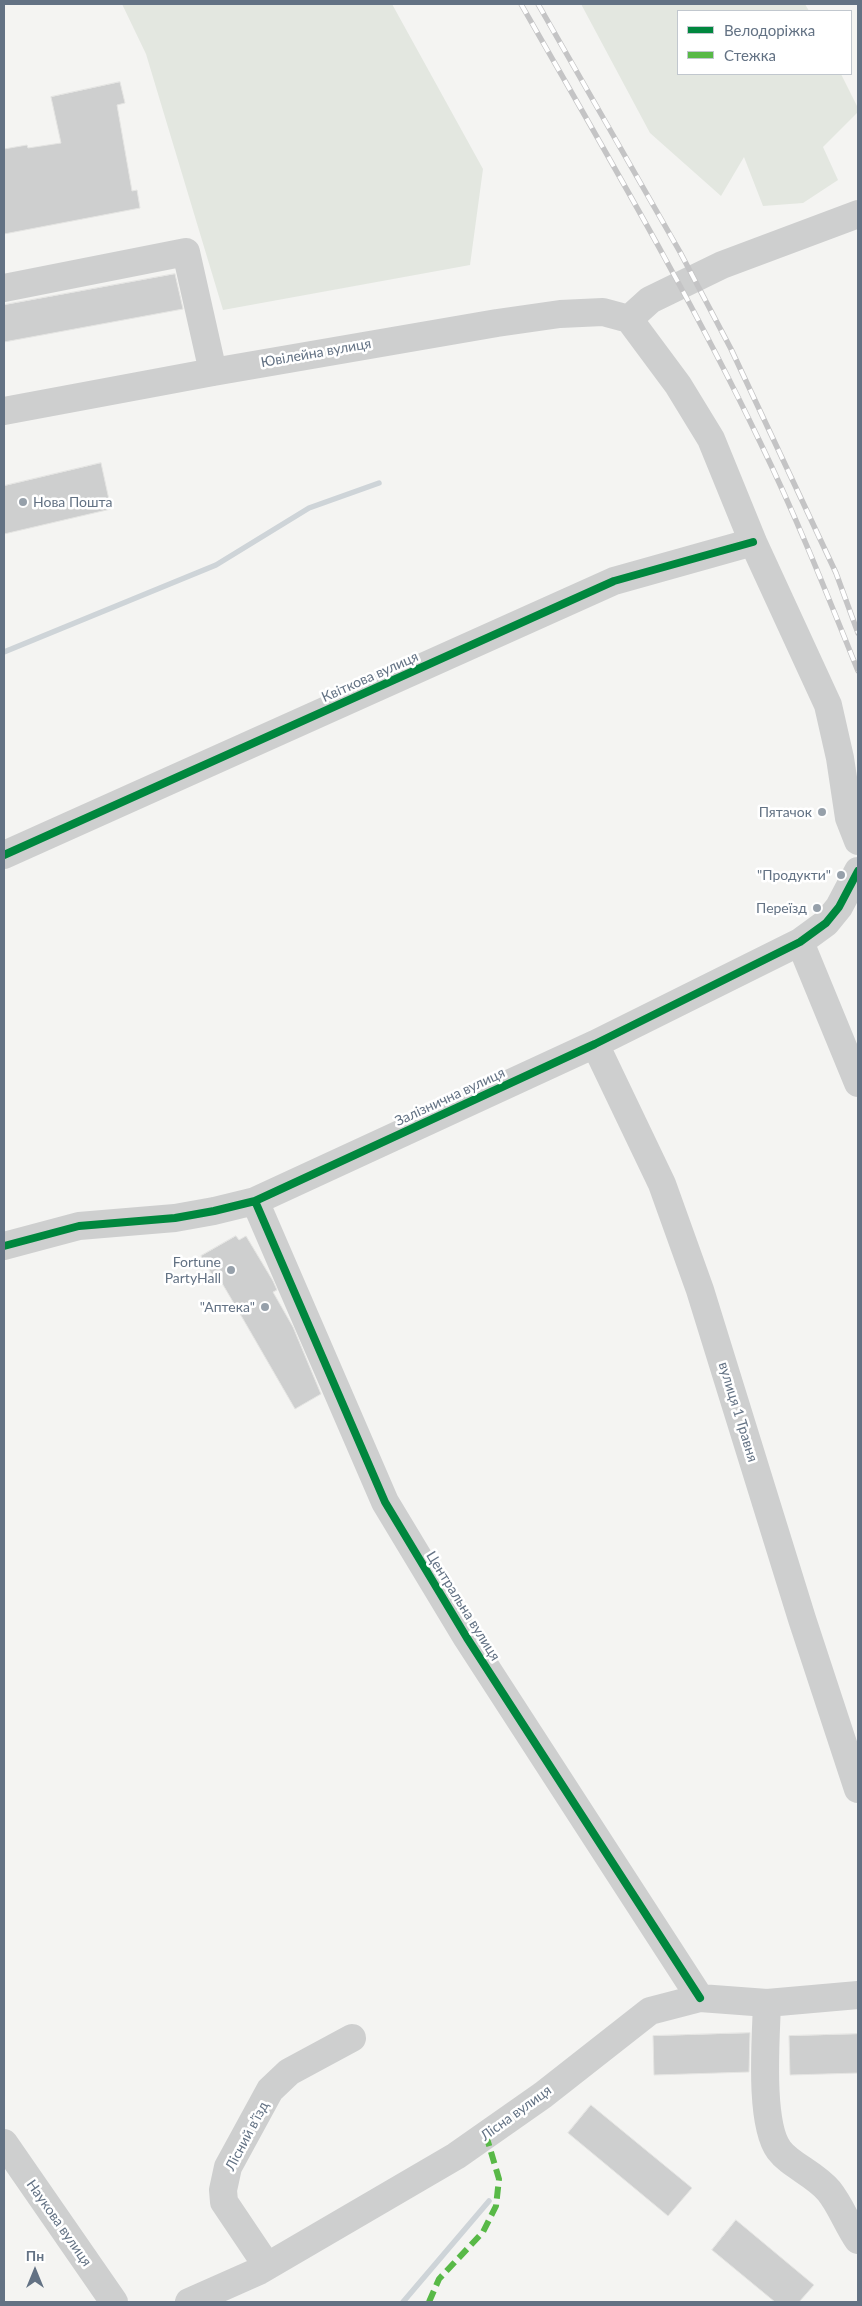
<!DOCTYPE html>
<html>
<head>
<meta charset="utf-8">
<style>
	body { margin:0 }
	#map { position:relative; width:862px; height:2306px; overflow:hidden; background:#f4f4f2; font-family:Lato,sans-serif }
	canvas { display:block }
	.frame { position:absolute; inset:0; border:5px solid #637284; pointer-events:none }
	.legend { position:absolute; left:677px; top:10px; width:175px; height:65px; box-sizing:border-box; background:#fff; border:1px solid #c1c7ce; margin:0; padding:6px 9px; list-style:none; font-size:15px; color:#637284 }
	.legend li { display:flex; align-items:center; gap:10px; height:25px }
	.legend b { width:25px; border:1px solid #c1c7ce }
	.north { position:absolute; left:10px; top:2246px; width:50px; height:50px; -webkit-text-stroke:4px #fff; paint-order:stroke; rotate:0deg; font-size:14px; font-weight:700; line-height:20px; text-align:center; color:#637284 }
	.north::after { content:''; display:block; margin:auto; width:18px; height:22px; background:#637284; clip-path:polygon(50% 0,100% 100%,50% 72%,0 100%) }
</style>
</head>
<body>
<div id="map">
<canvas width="862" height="2306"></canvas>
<div class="frame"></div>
<ul class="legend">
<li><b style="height:6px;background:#00873e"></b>Велодоріжка</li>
<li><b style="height:6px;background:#58b947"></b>Стежка</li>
</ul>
<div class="north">Пн</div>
</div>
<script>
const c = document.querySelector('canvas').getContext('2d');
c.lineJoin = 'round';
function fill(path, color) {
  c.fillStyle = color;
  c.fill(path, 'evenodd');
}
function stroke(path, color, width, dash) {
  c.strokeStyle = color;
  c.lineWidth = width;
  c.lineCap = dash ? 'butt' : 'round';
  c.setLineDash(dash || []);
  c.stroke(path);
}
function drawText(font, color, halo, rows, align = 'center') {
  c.font = font + ' Lato,sans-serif';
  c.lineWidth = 5;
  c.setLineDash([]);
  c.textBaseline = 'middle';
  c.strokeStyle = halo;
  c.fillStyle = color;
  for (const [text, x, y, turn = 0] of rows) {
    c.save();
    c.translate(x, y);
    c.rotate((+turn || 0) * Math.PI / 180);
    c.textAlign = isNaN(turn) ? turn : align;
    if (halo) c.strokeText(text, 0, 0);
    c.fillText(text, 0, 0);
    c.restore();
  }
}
fill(new Path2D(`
	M122,4h270l91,165 -13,96 -247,45 -77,-256z
	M581,4h224l4,7h-131v63h163l17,34v4l-35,35 15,33 -35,23 -40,3 -19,-49 -23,39 -71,-63z`), '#e3e7e0');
stroke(new Path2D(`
	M4,652l212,-87 93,-57 70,-25
	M403,2302l86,-101`), '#ced4d8', 5.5);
const building = new Path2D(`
	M120,82l5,21 -8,2 15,86 5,-1 3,18 -136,26v-85l23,-4 1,3 33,-5 -10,-46z
	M175,274l8,35 -179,33v-37z
	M101,463l10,46 -107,25v-48z
	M236,1236l3,4 7,-4 27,45 4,9 -4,2 20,35 28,67 -26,15 -56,-97 -20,-34 -4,2 -14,-24z
	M750,2033l-1,39 -95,3 -1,-39z
	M858,2034v39l-68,2 -1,-39z
	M591,2105l101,83 -24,28 -100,-83z
	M736,2220l78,65 -15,17h-24l-63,-52z`);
fill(building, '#cecfcf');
stroke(building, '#e4e4e2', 1);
stroke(new Path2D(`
	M4,288l182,-36 27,120
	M629,319l49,66 33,54 42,103 75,163 12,53 9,60 9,23
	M629,319l21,-19 72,-35 136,-51
	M4,411l209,-39 284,-49 63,-9 43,-2 26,7
	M4,855l610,-274 139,-39
	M800,942l58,141
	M595,1044l67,140 38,106 102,329 56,170
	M255,1201l130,301 82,136 233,360
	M4,1246l75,-20 96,-8 39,-7 41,-10 340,-157 205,-102 26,-19 13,-16 19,-36
	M767,2003c-1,34 -8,120 12,147 11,15 36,24 50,41 12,15 18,33 29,49
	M4,2143l110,159
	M267,2266l-43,-64 -1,-12 5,-23 42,-77 19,-18 63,-34
	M189,2302l70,-31 197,-115 87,-61 107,-84 50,-13 67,5 91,-8`), '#cecfcf', 28);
const rail = new Path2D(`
	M521,4c82,144 167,288 239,438 36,74 67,152 98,229
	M538,4l142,248 51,97 105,224 22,60`);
stroke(rail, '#c4c4c5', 5.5);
stroke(rail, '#fff', 4, [11]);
stroke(new Path2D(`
	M429,2302l10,-23 44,-47 13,-26 3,-27 -13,-44`), '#58b947', 6, [12, 6]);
stroke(new Path2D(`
	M4,855l610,-274 139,-39
	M255,1201l130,301 82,136 233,360
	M4,1246l75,-20 96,-8 39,-7 41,-10 340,-157 205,-102 26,-19 13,-16 19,-36`), '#00873e', 8);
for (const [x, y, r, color] of [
	[23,502,5,"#96a0aa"],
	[822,812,5,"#96a0aa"],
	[841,875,5,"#96a0aa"],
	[817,908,5,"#96a0aa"],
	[231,1270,5,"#96a0aa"],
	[265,1307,5,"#96a0aa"]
]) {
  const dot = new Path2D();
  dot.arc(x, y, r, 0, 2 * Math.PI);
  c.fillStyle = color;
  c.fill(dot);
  stroke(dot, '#fff', 2);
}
drawText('14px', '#637284', '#fff', [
	["Ювілейна вулиця",316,353,-10],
	["Квіткова вулиця",370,677,-24],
	["Залізнична вулиця",450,1097,-25],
	["вулиця 1 Травня",738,1412,73],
	["Центральна вулиця",463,1606,58],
	["Лісна вулиця",516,2113,-36],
	["Лісний в’їзд",247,2136,-62],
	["Наукова вулиця",59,2223,55]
]);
drawText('14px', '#637284', '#fff', [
	["Нова Пошта",33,502,"left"],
	["Пятачок",812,812],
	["\"Продукти\"",831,875],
	["Переїзд",807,908],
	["Fortune",221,1262],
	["PartyHall",221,1278],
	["\"Аптека\"",255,1307]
], 'right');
</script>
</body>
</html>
